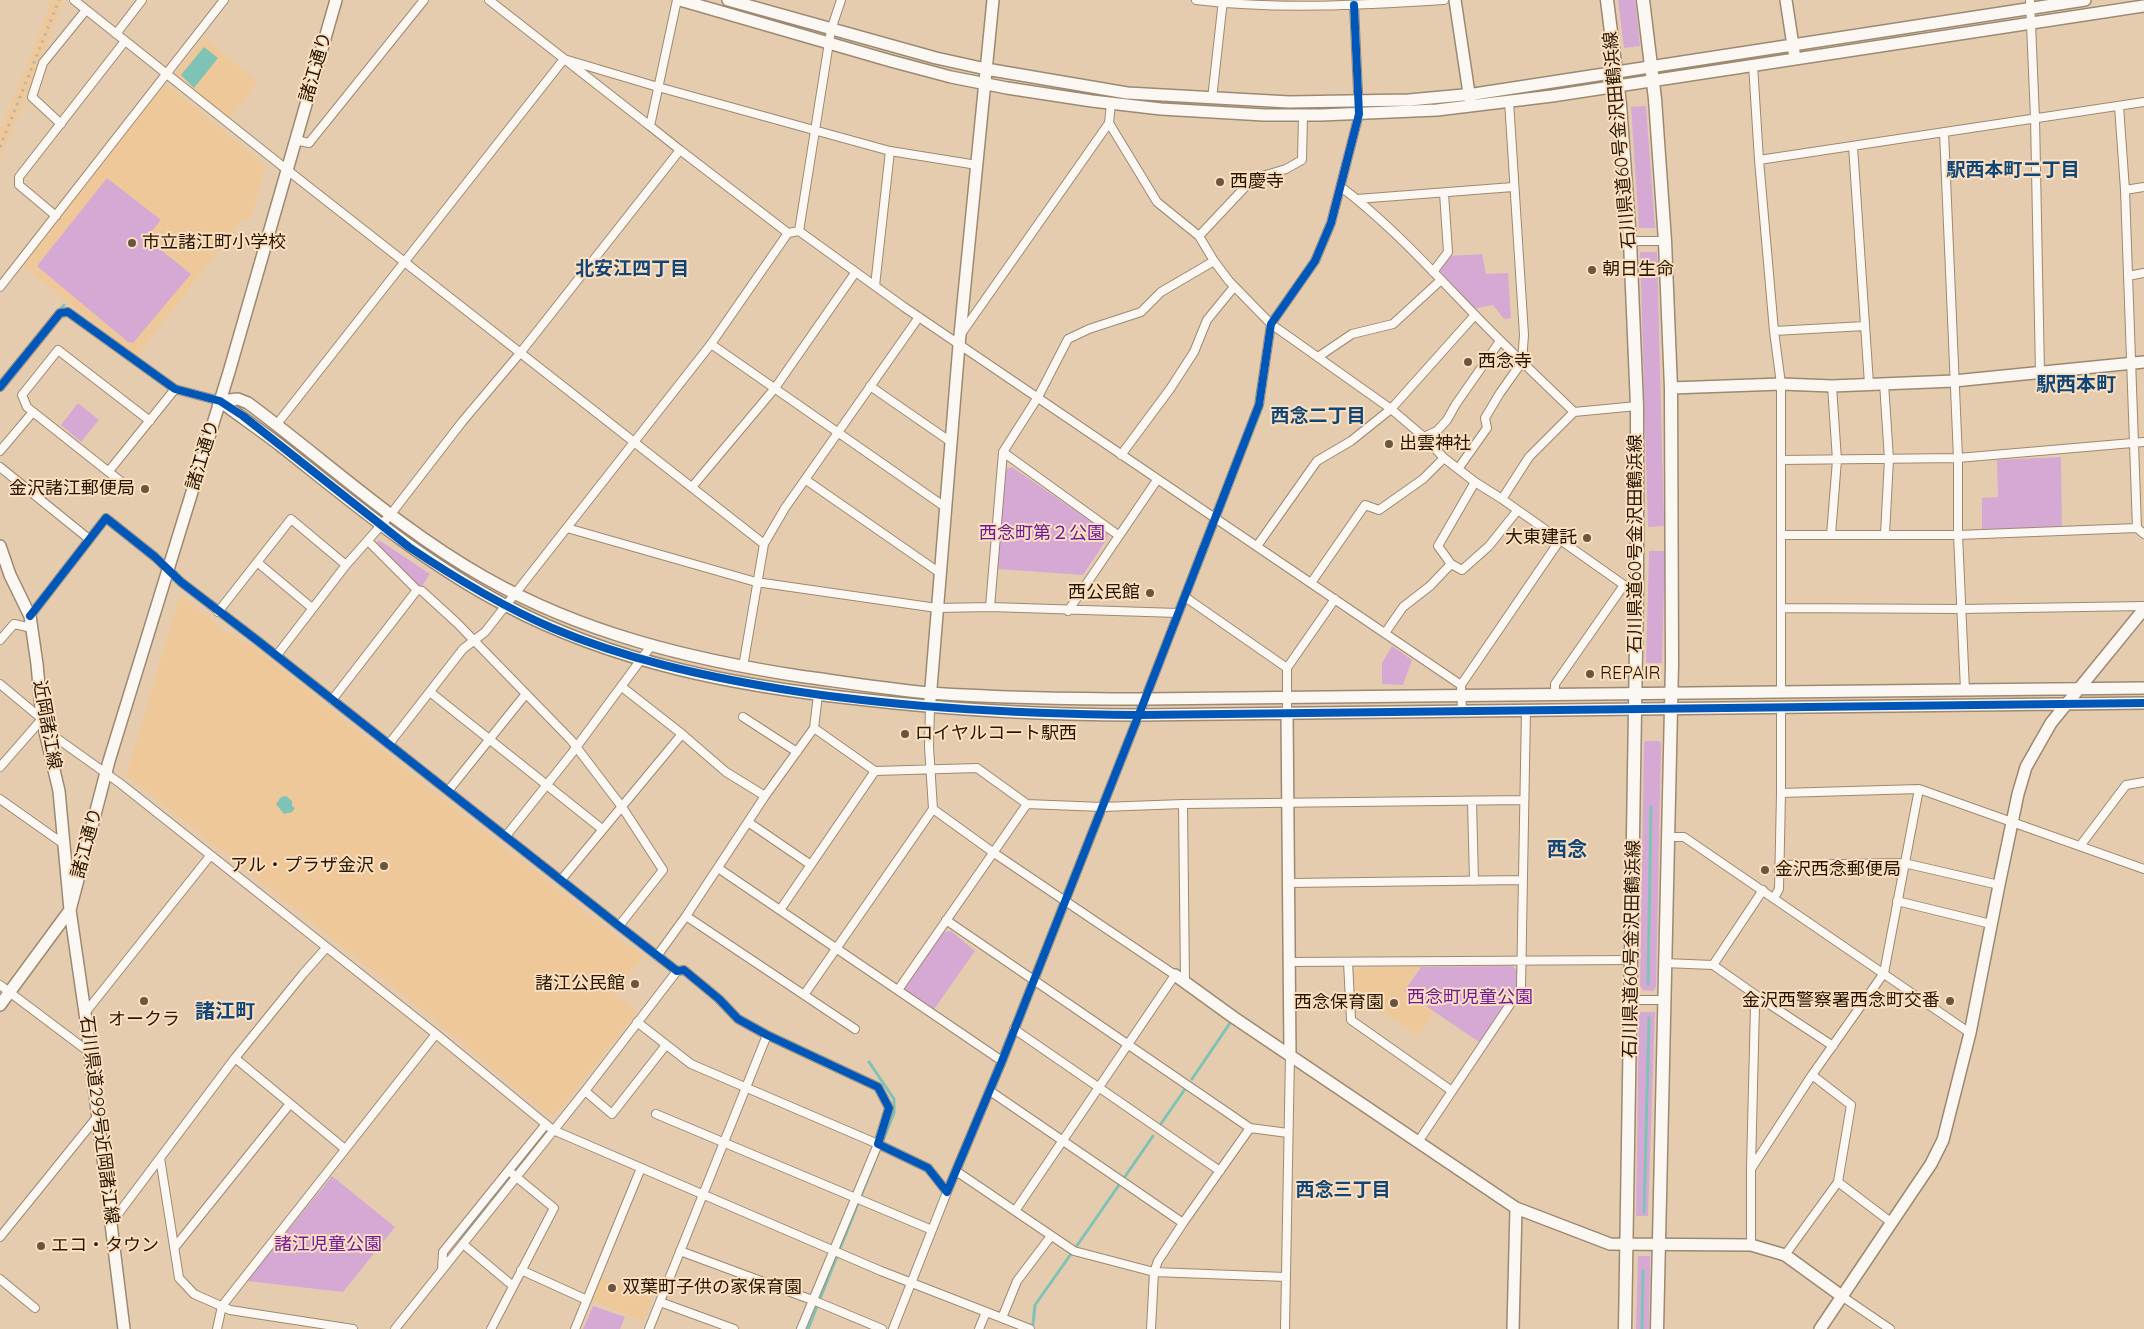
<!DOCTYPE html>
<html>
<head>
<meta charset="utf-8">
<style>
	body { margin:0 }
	canvas { display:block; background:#e5ccaf }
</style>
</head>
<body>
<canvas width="2144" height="1329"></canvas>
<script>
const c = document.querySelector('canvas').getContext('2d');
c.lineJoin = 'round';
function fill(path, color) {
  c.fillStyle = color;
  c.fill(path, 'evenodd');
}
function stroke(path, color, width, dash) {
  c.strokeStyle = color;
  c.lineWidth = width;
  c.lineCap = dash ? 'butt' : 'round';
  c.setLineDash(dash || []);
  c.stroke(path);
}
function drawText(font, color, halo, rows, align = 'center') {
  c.font = font + ' Quicksand,"Noto Sans JP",sans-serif';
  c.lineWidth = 4;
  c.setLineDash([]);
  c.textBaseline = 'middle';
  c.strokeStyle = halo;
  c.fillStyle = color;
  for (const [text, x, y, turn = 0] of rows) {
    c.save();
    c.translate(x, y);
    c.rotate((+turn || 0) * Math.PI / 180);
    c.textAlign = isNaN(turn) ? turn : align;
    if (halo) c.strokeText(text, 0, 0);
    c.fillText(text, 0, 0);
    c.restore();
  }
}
fill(new Path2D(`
	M51,0h13l-37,96 -27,63v-29l33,-79z
	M204,38l54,44 -33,42 -52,-48z
	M161,86l10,2 95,78 -16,54h-8l-106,137 -114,-92z
	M183,597l44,35 28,16 67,53v2l321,254 -29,36 23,19 -83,105 -3,-3 -2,3 -116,-98 -307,-244 53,-177z
	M1419,967l-16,25 31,21 -16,23 -64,-43v-21l3,-4z
	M601,1277l52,22 -10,22 -51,-20z`), '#efc89a');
fill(new Path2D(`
	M1618,0h17l5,46 -16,2z
	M1646,106l9,122h-16l-8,-121z
	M107,178l54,42 -15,18 45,36 -58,69 -5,-1 -91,-76z
	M1657,252l7,274 -16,1 -8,-275z
	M1482,254l4,20 22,-1 3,45 -7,1 -11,-14 -26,5 -33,-34 15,-20z
	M78,403l21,17 -18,22 -20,-17z
	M2061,457l1,71 -80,1v-31l16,-1 -1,-37z
	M1012,467l96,66 -1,6 -24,36 -85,-6 8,-100z
	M379,540l51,34 -11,17 -47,-43z
	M1649,551h16l-3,112h-16z
	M1392,646l20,14 -9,25 -21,-1v-21z
	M1646,741h13l2,2 -5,244 -3,4 -10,-1 -3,-4 4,-243z
	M951,931l24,20 -43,61 -28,-19v-5l40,-56z
	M1512,966l5,4 -1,17 -37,55 -75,-51 17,-24z
	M1639,1012h16l-7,204h-12z
	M332,1176l63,51 -52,65 -96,-11z
	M1638,1256h12l-1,73h-13z
	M593,1306l32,11 -5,12h-37z`), '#d6a9d4');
fill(new Path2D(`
	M204,47l14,11 -24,30 -13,-13z
	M286,796l6,5v5l3,2 -3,4 -8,2 -8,-10 5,-7z`), '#7fc2b6');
stroke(new Path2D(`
	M58,312l6,-7
	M1648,984l3,-177
	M1192,1079l38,-56
	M1158,1128l27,-39
	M1124,1178l29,-42
	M1644,1212l5,-194
	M1076,1247l43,-62
	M1033,1324l2,-19 36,-51
	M808,1329l86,-216v-14l-25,-37
	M1642,1329l1,-58`), '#7fc2b6', 3);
stroke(new Path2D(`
	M519,1166l23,-30
	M495,1197l14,-18
	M463,1236l21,-26`), '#7fc2b6', 10);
const street = new Path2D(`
	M74,0l212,169 478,375
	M489,0l161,126
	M1196,0c82,10 166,5 248,0
	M2030,0l5,118 5,255
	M116,34l26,-34
	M564,59l94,28 232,64 87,14
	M1753,65l6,95 15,171 7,53v308
	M1212,99l11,-99
	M1111,103l-2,20 48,79 42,34 15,25 15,20 42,43 120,85 33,28 20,21 31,24 27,17 122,86
	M2119,106l6,84 12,338
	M61,124l-29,-27 11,-34 43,-53
	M1944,132l14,326v77l7,155
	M295,140l14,3 115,-143
	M1853,146l16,238
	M680,150l108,83
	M1759,160l385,-58
	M1341,187c49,37 92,85 135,129 32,33 65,64 98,96l63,-6
	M2125,190l19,-3
	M1357,199l156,-12
	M56,216l-37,-31v-8l106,-136
	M799,231l32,-201 10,-30
	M1199,236l48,-51 12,-8 27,-8 16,-9 1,-45
	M1630,241h35
	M1433,272l15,-20 -4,-59
	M2128,276l16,-3
	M875,286l15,-135
	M0,287l224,-287
	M1774,331l91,-5
	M961,334l148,-211
	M711,344l234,163
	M1318,357l34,-23 41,-10 48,-44
	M1884,383l5,76 -4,75
	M870,386l81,56
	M0,387l60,-74 8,-1 107,77 45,12
	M277,424l287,-365
	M1424,437l13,-6 10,-11 9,-16 44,-63
	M0,451l33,-39
	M1003,452l115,83
	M1121,455l49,-66 24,-37 13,-32 27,-33
	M1781,460l177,-2 186,-16
	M0,467l89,72
	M1458,469l29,-41 -2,-10 15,-25 22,-31 2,-27 -15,-234
	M109,471l66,-82
	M806,480l134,93
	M692,487l83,-99 80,-115
	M129,488l-96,-76 -6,-5 -5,-12 36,-45 92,71
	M1502,499l27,-42 45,-45
	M567,528l189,54 181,26 53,-1 188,6
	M1781,535h177l179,-7 7,6
	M1831,535l6,-75 -5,-74
	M368,541l49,49 5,1 35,32 114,117 51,67 41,63 -44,56
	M1257,546l60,-85 34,-20 40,-32 84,-94
	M257,562l55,46
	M1451,564l11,6 27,-24 28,-35
	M1311,583l54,-78 14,5 44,-31 21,-21
	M1185,597l102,71
	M990,607l13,-155 35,-55 30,-58 21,-10 52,-17 20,-20 53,-31
	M1781,608l181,1 182,-3
	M1068,611l89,-131
	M218,612l73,-93 55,46
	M30,616l76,-98 49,39 26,25 77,59 361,285 58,45 7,-1 35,29 19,20 29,16 111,52 11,21 -11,36 50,24 19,24 55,-131 143,-362 114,-294 12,-81 44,-63 16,-38 28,-109 -5,-109
	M1385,633l18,-26 27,-21 21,-22 -13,-18 37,-64
	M0,640l14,-16 18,4
	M277,655l69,-90 45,-51 71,-92 59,-70 159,-202 -30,-24 27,-126
	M743,667l21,-123 21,-36 134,-191
	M0,684l42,35 -42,48
	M1461,685l99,-145
	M622,687l60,47 44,38 39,24 49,-68 4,-33
	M430,692l172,137
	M1555,695v-11l69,-99 13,2
	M332,700l85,-110
	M1781,707v86l138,-4 225,80
	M1287,713v-45l48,-69
	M743,717l54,35
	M814,728l61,43 102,-3 50,36 75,3 81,-3 341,-4
	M46,736l9,1 66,47 315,250 117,96 328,141 149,58
	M389,744l74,-95 22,-17 226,-288 77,-111 11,-2 105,76 557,378 1,26
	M448,791l77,-96
	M0,799l65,46
	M1472,801l2,80
	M1183,804l2,177
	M933,809l61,44 181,122 -160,236
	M748,822l63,43
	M506,836l66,-83 79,-107
	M1667,837h17l286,196
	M2080,846l46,-61 18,-3
	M1780,865l124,-2 95,22
	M718,868l284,193
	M561,880l121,-146
	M1289,883l233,-3
	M1774,898l5,-9 2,-96
	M1897,901l94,23
	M780,910l95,-139
	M686,916l169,113
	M946,920l304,208
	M657,956l29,-40 79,-120
	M1290,962l341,-2
	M1348,962l3,58 101,71
	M1664,963l49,2 47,33 -5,7 -4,163
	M1713,965l50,-75
	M0,985l89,67
	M898,990l129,-186
	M804,995l129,-186 -4,-62 1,-40
	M1760,998l73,48
	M1631,1000h32
	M85,1013l125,-157
	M637,1022l54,42 187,80 -77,185
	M1014,1029l206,142
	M235,1058l110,91
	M585,1091l27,23 54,-69
	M990,1091l193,132
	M656,1114l276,116
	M1418,1142l103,-154 5,-278
	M160,1158l19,120 15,16 36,16 123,19
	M956,1171l118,80 80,21 132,5
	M1838,1182l54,41
	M112,1222l123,-164 68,-84 23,-26
	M0,1237l97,-120
	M463,1244l50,42
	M1751,1245v-76l61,-94 72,-102 35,-184
	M175,1247l114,-142
	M680,1251l135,50 67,28
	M1785,1255l53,-73 13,-77 -39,-30
	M442,1270l1,-18 103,-128
	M521,1270l66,30
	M0,1279l35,29
	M1843,1297l47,32
	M660,1302l74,27
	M1002,1318l15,-37 34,-45
	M217,1329l5,-23 214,-272
	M395,1329l190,-238 92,-120
	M491,1329l63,-121 -45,-37
	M575,1329l66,-161
	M649,1329l118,-294
	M893,1329l54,-137
	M979,1329l7,-17
	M1151,1329l3,-57 4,-11 25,-38 67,-95 38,5
	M1285,1329l5,-274`);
const secondary = new Path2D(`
	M680,0l211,61 60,16 56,11 85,13 69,8 103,6h57l116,-5 115,-14 592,-90
	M728,0l208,58 50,11 141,24 162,9 120,-2 65,-6 611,-94
	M1455,0l15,100
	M1786,0l8,52
	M1671,388l110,-4 51,2 122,-5 190,-19
	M220,401c19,15 41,29 61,45 72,57 142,116 224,159 109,58 232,81 353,94 94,11 186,16 281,16l1005,-12
	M220,401l18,-2 10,4c78,58 151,126 236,174 98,56 205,82 315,99 44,6 87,13 131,17 72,5 144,6 215,6l999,-11
	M0,546l10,29 20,41 7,48 5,55 17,72 11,119 15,103 39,316
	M930,700l29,-355 34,-345
	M1287,713l3,342
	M1175,975l58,42 283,191 94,36 141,1 34,10 58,42
	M0,1005l70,-95 39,-149 120,-389 107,-372
	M1513,1329l3,-121
	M1820,1329l111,-165 12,-24 27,-107 29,-148 19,-91 8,-27 25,-44 93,-114`);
const primary = new Path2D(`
	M1607,0l13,104 10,137 7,165v181l-12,742
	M1643,0l12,99 10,142 6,147 1,276 -15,665`);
stroke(street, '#9c8972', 10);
stroke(secondary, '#9c8972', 14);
stroke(primary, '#9c8972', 15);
stroke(street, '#fbf7f3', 8);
stroke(secondary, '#fbf7f3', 11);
stroke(primary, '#fbf7f3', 12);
stroke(new Path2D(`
	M0,147l59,-147`), '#bbb5ae', 3, [2.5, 5]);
stroke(new Path2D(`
	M0,387l60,-74 8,-1 107,77 45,12 23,15 166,131c46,31 93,59 143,81 73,31 151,48 229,61 118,19 238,25 358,26l1005,-12
	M30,616l76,-98 49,39 26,25 77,59 361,285 58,45 7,-1 35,29 19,20 29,16 111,52 11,21 -11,36 50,24 19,24 55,-131 143,-362 114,-294 12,-81 44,-63 16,-38 28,-109 -5,-109`), '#0057b8', 8);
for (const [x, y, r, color] of [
	[1220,182,5,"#69563f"],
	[132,243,5,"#69563f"],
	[1592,270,5,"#69563f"],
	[1468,362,5,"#69563f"],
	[1389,444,5,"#69563f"],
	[145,489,5,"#69563f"],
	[1587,538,5,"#69563f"],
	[1150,593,5,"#69563f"],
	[1590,674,5,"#69563f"],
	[905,734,5,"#69563f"],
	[384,866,5,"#69563f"],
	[1765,870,5,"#69563f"],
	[635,984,5,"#69563f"],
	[144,1001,5,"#69563f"],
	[1950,1001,5,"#69563f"],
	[1394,1003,5,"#69563f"],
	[41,1246,5,"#69563f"],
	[612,1288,5,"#69563f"]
]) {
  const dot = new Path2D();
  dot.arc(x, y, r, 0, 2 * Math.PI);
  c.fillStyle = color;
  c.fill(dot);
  stroke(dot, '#fadfc0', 2);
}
drawText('18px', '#261602', '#fadfc0', [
	["諸江通り",316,67,-74],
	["石川県道60号金沢田鶴浜線",1620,140,-95],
	["諸江通り",203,455,-73],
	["石川県道60号金沢田鶴浜線",1636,544,-90],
	["近岡諸江線",47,725,80],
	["諸江通り",87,843,-75],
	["石川県道60号金沢田鶴浜線",1632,949,-89],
	["石川県道299号近岡諸江線",99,1120,83]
]);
drawText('18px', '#261602', '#fadfc0', [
	["西慶寺",1230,182],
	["市立諸江町小学校",142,243],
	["朝日生命",1602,270],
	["西念寺",1478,362],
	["出雲神社",1399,444],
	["金沢諸江郵便局",135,489,"right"],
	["大東建託",1577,538,"right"],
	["西公民館",1140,593,"right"],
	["REPAIR",1600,674],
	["ロイヤルコート駅西",915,734],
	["アル・プラザ金沢",374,866,"right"],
	["金沢西念郵便局",1775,870],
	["諸江公民館",625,984,"right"],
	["金沢西警察署西念町交番",1940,1001,"right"],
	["西念保育園",1384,1003,"right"],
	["オークラ",144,1020,"center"],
	["エコ・タウン",51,1246],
	["双葉町子供の家保育園",622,1288]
], 'left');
drawText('18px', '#70199b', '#fadfc0', [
	["西念町第２公園",1042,534],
	["西念町児童公園",1470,998],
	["諸江児童公園",328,1245]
]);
drawText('bold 19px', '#104677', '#fadfc0', [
	["駅西本町二丁目",2013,170],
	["北安江四丁目",632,269],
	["西念二丁目",1318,416],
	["西念三丁目",1343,1190]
]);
drawText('bold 20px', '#104677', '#fadfc0', [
	["駅西本町",2076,385],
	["西念",1567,850],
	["諸江町",225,1012]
]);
</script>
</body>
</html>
